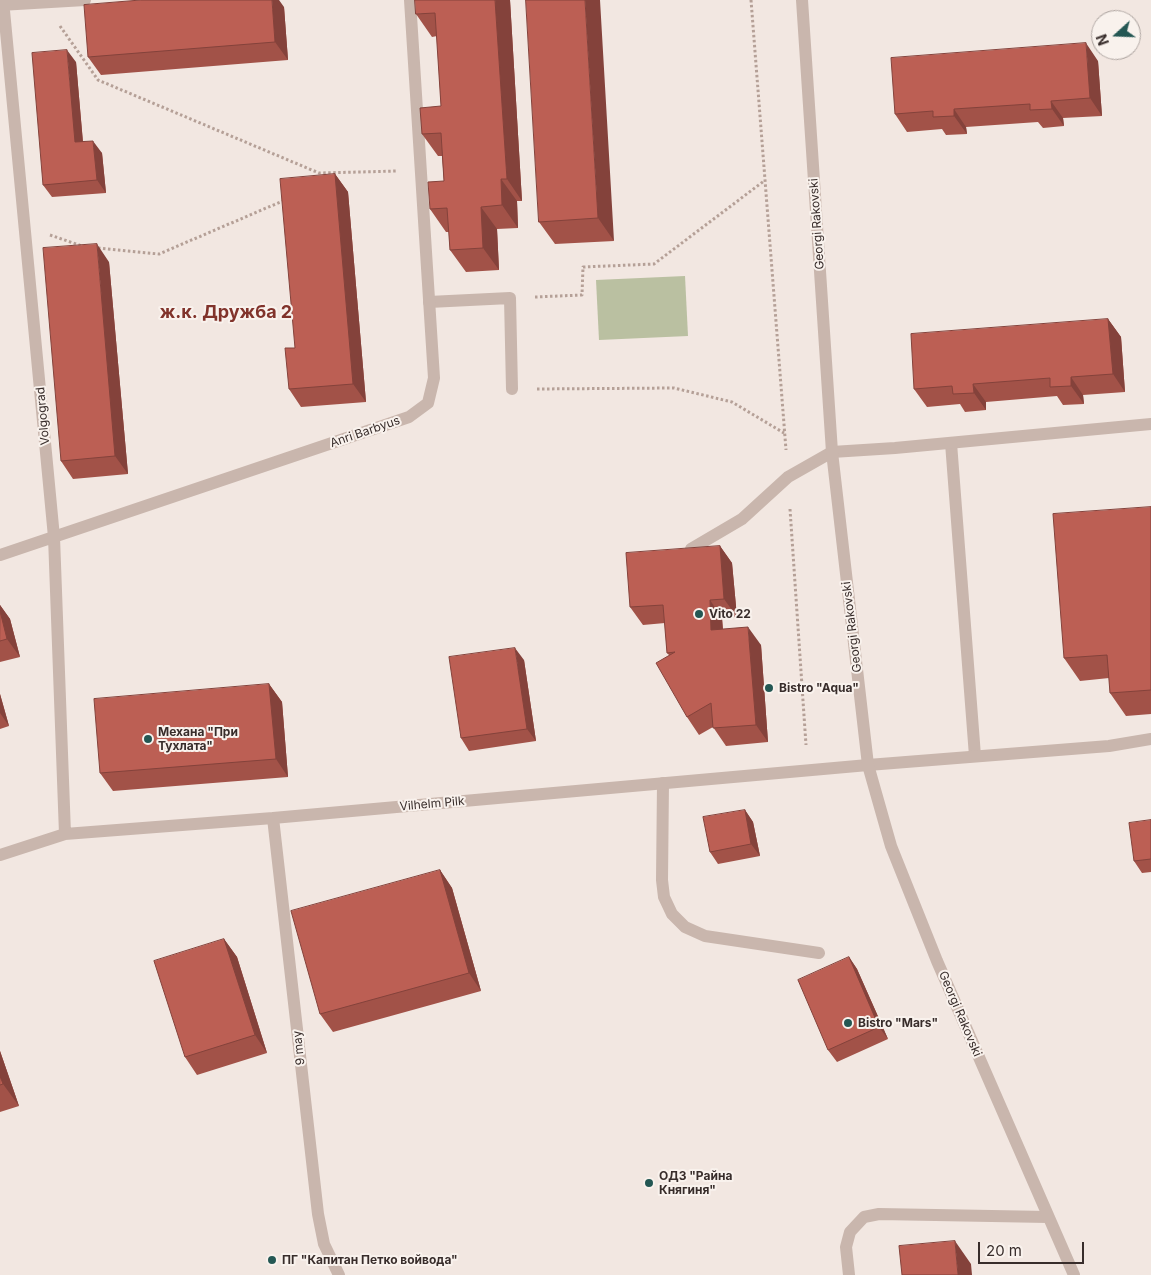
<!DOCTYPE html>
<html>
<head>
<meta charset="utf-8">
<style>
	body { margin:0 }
	#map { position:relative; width:1151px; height:1275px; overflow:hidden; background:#f2e7e1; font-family:Inter,sans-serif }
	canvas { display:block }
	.north { position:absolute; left:1091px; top:10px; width:50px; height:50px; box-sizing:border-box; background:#f9f2ed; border:1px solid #aca39f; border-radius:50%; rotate:250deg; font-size:14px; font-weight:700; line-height:20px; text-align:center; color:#382d2b }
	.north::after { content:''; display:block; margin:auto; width:18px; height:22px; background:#245753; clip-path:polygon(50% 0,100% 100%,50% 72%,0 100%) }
	.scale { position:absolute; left:978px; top:1242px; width:106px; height:22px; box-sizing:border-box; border:2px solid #382d2b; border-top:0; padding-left:6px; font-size:15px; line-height:18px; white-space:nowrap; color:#382d2b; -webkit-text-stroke:4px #f9f2ed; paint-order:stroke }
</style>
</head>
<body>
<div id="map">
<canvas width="1151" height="1275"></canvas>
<div class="north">N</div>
<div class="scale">20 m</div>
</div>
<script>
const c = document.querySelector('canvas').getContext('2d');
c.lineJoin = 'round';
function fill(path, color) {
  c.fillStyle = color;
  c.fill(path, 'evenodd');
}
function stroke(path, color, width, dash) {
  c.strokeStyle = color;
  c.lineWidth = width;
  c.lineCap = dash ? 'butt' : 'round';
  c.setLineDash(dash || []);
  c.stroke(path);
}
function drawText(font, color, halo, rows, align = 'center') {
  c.font = font + ' Inter,sans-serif';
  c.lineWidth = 4;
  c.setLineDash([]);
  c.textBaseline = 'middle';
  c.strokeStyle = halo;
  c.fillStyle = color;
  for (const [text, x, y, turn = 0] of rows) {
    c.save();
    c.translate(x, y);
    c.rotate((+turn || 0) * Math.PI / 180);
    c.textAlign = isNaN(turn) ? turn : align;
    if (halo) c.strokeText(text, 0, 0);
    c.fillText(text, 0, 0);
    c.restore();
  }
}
fill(new Path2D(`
	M685,276l3,60 -89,4 -3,-60z`), '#bac0a1');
stroke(new Path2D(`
	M751,0l35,450
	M60,26l38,54 221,93 79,-2
	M50,235l32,11
	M98,248l61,6 126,-54
	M535,297l47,-2 1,-28 71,-3 110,-83
	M537,389l137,-1 58,14 52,31
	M790,509l16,236`), '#b5a097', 3, [2.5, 2.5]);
stroke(new Path2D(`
	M429,302l81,-4 2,91
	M951,443l24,313
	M691,549l51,-30 46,-42 44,-25
	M663,783l-1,97 2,17 8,17 13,13 20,9 114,17
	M849,1275l-3,-28 4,-15 14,-15 15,-3 169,3`), '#c9b6ad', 12);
stroke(new Path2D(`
	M3,0l51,537 11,297
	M0,5l85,-5
	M832,452l63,-4 256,-24
	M0,555l409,-138 19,-14 6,-25 -24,-378
	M273,818l45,396 6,30 15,31
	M0,855l65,-21 208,-16 595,-53 241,-19 42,-7`), '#c9b6ad', 12);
stroke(new Path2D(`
	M802,0l30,452 36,313 23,81 46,115 137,314`), '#c9b6ad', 12);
fill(new Path2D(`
	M510,0l12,201h-5l1,27 -21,1 2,41 -33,2 -16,-22 -1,-18h-3l-16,-23 14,-28 -2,-25h-4l-16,-22 19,-28 -4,-70 -5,1 -16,-23z
	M526,0l88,241 -59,3 -16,-22z
	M284,7l4,53 -187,15 -13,-18z
	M1098,61l4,55 -39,2 1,8 -21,2 -5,-6 -72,5 1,7 -21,1 -4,-6 -35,3 -12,-18z
	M76,62l7,80 19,11 4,40 -54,4 -9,-12z
	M335,174l13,18 18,210 -65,5 -12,-18 6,-41z
	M109,262l19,212 -55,5 -12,-18z
	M1108,319l13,18 4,55 -42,3 1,9 -21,1 -6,-9 -71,6v8l-21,2 -5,-8 -33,3 -13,-18z
	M1151,507v207l-25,2 -16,-23 -1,-15 -29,3 -16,-23z
	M720,546l12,17 5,54 -15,1 1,11 38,16 7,97 -42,4 -13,-19 -14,8 -12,-18 -18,-62 -2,-2 -2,-30 -22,2 -13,-18z
	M0,605l10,14 10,38 -20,5z
	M524,660l12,81 -67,10 -8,-13z
	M269,684l13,18 6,75 -175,14 -13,-18z
	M0,694l9,32 -9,3z
	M745,810l8,12 7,34 -42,8 -8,-12z
	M1151,820v52l-9,1 -8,-12z
	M440,870l12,18 29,103 -148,41 -13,-18z
	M224,939l13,18 30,96 -70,22 -12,-18z
	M849,957l8,12 31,70 -51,23 -9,-12z
	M0,1051l19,55 -19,6z`), '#a25248');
fill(new Path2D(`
	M272,0h7l5,7 4,53 -13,-18z
	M495,0h15l12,201 -15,-22z
	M585,0h15l14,241 -16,-23z
	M1086,43l12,18 4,55 -12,-18z
	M67,50l9,12 8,93 -9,-13z
	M1051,101l12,17 1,8 -12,-17z
	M954,109l12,18 1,7 -13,-18z
	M93,141l9,12 4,40 -9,-13z
	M335,174l13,18 18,210 -13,-18z
	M501,179l16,22 1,27 -16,-23z
	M481,207l16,22 2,41 -16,-22z
	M97,244l12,18 19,212 -13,-18z
	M1108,319l13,18 4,55 -12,-18z
	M1071,377l12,18 1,9 -13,-18z
	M973,384l13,18v8l-12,-17z
	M720,546l12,17 5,54 -13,-18z
	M710,600l12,18 2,30 -13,-18z
	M0,605l10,14 10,38 -13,-18 -7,-28z
	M748,627l13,18 7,97 -12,-17z
	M515,648l9,12 12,81 -9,-12z
	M269,684l13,18 6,75 -12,-18z
	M0,694l9,32 -9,-13z
	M745,810l8,12 7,34 -9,-12z
	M440,870l12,18 29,103 -12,-18z
	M224,939l13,18 30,96 -12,-18z
	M849,957l8,12 31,70 -9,-12z
	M0,1051l19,55 -16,-22 -3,-8z
	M955,1241l16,23 1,11h-14z`), '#84423b');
const building = new Path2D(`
	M141,0h131l3,42 -187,15 -4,-52z
	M415,0h80l12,179h-6l1,26 -21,2 2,41 -33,2 -3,-42 -17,1 -2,-27 16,-1 -3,-48 -19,1 -2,-26 21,-2 -6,-93 -19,1z
	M526,0h59l13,218 -59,4z
	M1086,43l4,55 -39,3 1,8 -22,1v-6l-76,5v7l-21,1v-6l-38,3 -4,-56z
	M67,50l8,92 18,-1 4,39 -54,5 -11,-132z
	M335,174l18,210 -64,5 -4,-41h10l-15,-169z
	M97,244l18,212 -54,5 -18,-213z
	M1108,319l5,55 -42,3v9l-21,1v-9l-77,6 1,9 -21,1 -1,-8 -38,3 -3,-55z
	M1151,507v183l-41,3 -3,-38 -43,3 -11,-144z
	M720,546l4,53 -14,1 1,30 37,-3 8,98 -43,3 -2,-25 -24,14 -31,-54 19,-11 -8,1 -4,-48 -33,2 -4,-54z
	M0,611l7,28 -7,2z
	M515,648l12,81 -66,9 -12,-81z
	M269,684l7,75 -176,14 -6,-74z
	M745,810l6,34 -41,8 -7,-35z
	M1151,820v39l-17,2 -5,-38z
	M440,870l29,103 -149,41 -29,-103z
	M224,939l31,96 -70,22 -31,-96z
	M849,957l30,70 -51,23 -30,-70z
	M0,1076l3,8 -3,1z
	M955,1241l3,34h-56l-3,-29z`);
fill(building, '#bc5f54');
stroke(building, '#84423b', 1);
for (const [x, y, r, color] of [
	[699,614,5,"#245753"],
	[769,688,5,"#245753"],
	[148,739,5,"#245753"],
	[848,1023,5,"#245753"],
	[649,1183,5,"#245753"],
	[272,1260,5,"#245753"]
]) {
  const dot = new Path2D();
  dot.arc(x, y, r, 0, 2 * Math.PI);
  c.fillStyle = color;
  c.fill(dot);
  stroke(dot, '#f9f2ed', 2);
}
drawText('12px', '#382d2b', '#f9f2ed', [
	["Georgi Rakovski",817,224,-94],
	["Volgograd",43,416,-95],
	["Anri Barbyus",365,432,-19],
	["Georgi Rakovski",852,627,-97],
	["Vilhelm Pilk",432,804,-5],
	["Georgi Rakovski",960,1014,67],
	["9 may",299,1048,-96]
]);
drawText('bold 12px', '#382d2b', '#f9f2ed', [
	["Vito 22",709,614],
	["Bistro \"Aqua\"",779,688],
	["Механа \"При",158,732],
	["Тухлата\"",158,746],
	["Bistro \"Mars\"",858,1023],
	["ОДЗ \"Райна",659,1176],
	["Княгиня\"",659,1190],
	["ПГ \"Капитан Петко войвода\"",282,1260]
], 'left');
drawText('bold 18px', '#81332b', '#f9f2ed', [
	["ж.к. Дружба 2",226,313]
]);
</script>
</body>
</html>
